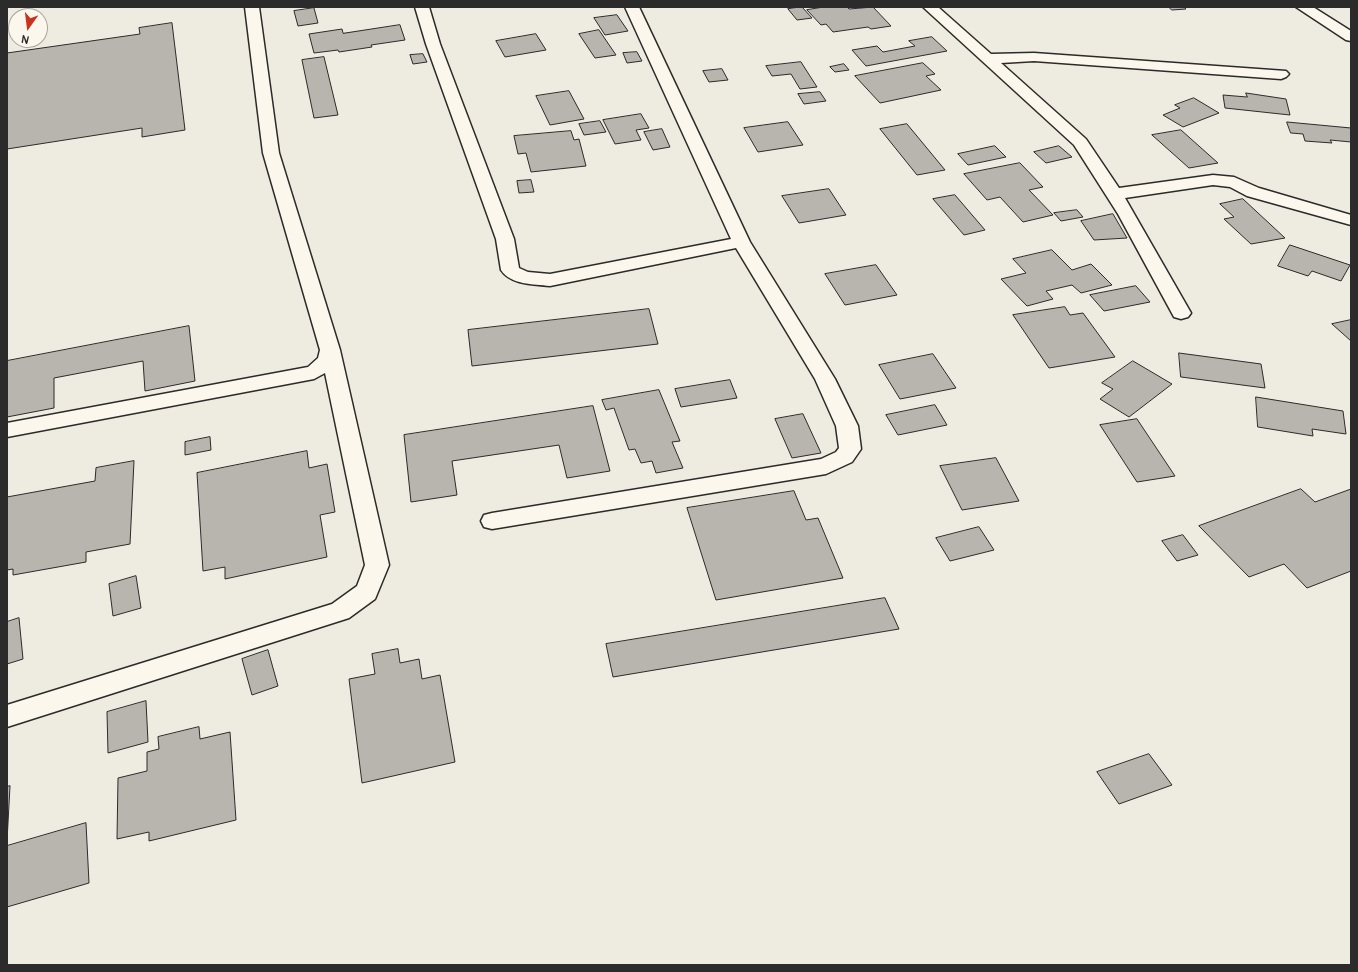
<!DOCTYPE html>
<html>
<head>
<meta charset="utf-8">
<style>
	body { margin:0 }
	#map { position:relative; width:1358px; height:972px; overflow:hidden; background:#eeebe0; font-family:Pangolin,sans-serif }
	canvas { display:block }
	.frame { position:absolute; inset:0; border:8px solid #2b2b2b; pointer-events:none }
	.north { position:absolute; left:8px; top:8px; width:40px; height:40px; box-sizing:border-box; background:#fbf7ec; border:1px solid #a8a59f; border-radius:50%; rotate:194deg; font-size:11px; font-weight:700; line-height:16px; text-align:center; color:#2b2b2b }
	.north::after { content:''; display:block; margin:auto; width:14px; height:18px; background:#c8321e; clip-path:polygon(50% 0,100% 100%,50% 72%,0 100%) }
</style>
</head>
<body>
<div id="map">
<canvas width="1358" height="972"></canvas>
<div class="frame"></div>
<div class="north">N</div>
</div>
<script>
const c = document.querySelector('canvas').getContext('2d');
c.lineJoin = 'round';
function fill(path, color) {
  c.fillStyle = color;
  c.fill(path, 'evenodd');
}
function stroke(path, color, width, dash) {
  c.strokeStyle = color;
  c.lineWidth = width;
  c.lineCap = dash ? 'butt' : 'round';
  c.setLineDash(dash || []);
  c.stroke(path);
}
const building = new Path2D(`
	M802,7l10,11 -15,2 -9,-11z
	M824,7h23l2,2 24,-2 18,19 -20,3 -3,-2 -35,5 -7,-8 -5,1 -14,-15z
	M1169,7h15l2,2 -14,1z
	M314,8l4,15 -20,3 -4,-15z
	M617,15l11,16 -23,4 -11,-17z
	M172,23l13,107 -43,7v-9l-135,21v-96l133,-19 -1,-6z
	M400,25l5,15 -34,5 1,2 -33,5 -1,-2 -24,3 -5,-19 33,-5 1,4z
	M599,30l17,25 -21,3 -16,-24z
	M536,34l10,16 -41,7 -9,-16z
	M932,37l15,14 -81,15 -14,-16 25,-4 6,6 32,-6 -6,-5z
	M637,52l5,9 -15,2 -4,-10z
	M423,54l4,8 -14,2 -3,-9z
	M324,57l14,58 -24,3 -12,-58z
	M801,62l16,25 -17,2 -9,-15 -19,2 -6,-10z
	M923,63l12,11 -9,2 15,14 -61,13 -25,-27z
	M844,64l5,6 -14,2 -5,-5z
	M722,69l6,11 -19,2 -6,-11z
	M569,91l15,28 -34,6 -14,-29z
	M820,92l6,9 -22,3 -6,-10z
	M1246,93l40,6 4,16 -65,-7 -2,-13 24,2z
	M1194,98l25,15 -36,14 -20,-12 17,-7 -5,-3z
	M641,114l8,14 -13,2 5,10 -26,4 -12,-24z
	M600,121l6,11 -22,3 -5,-11z
	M788,122l15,23 -45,7 -14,-24z
	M1287,122l64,6v14l-21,-2 2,3 -27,-2 -2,-7 -12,-1z
	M907,124l38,46 -28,5 -37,-46z
	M662,129l8,18 -17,3 -9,-18z
	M1181,130l37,33 -29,5 -37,-33z
	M571,131l3,9 5,-1 7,27 -55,6 -5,-19 -8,1 -4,-18z
	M995,146l11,11 -38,8 -10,-11z
	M1059,146l13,11 -26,6 -12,-11z
	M1020,163l23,24 -14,3 24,25 -30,7 -23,-25 -13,3 -23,-26z
	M531,180l3,12 -15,1 -2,-12z
	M829,189l17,26 -47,8 -17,-27z
	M955,195l30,35 -21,5 -31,-36z
	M1243,199l42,39 -34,6 -27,-25 10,-2 -14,-13z
	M1077,210l6,7 -22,4 -7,-8z
	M1113,214l14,24 -33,2 -13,-19z
	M1290,245l60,20 -9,16 -29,-10 -4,5 -30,-10z
	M1052,250l20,20 19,-6 21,21 -31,8 -9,-8 -26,6 7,8 -26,7 -26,-27 25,-6 -13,-14z
	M876,265l21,30 -52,10 -20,-31z
	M1136,286l14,16 -46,9 -14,-16z
	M1065,307l5,8 13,-2 32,44 -66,11 -36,-53z
	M649,309l9,35 -186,22 -4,-36z
	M1351,320v21l-19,-17z
	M189,326l6,55 -50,10 -2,-30 -89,17v30l-47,9v-56z
	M1179,353l82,11 4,24 -84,-11z
	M933,354l23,34 -56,11 -21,-34z
	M1133,361l39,23 -43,33 -29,-18 13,-10 -11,-6z
	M730,380l7,18 -56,9 -6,-18z
	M659,390l21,51 -8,1 11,26 -27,5 -4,-12 -11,2 -6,-14 -6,1 -15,-42 -8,2 -4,-10z
	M1256,397l87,14 3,23 -34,-5 1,7 -55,-9z
	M935,405l12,20 -49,10 -12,-20z
	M593,406l17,65 -43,7 -8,-33 -107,16 5,34 -46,7 -7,-67z
	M803,414l18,39 -29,5 -17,-39z
	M1137,419l38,57 -38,6 -37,-57z
	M210,437l1,13 -26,5v-13z
	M307,451l2,17 18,-4 8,48 -15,3 7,42 -102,22v-12l-22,4 -6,-98z
	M996,458l23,43 -57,9 -22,-44z
	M134,461l-4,83 -44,8v10l-73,13v-6l-6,1v-73l88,-16 1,-13z
	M1301,489l14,13 36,-13v82l-44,17 -23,-24 -35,13 -50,-51z
	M794,491l12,29 12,-2 25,60 -127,22 -29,-92z
	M979,527l15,23 -44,11 -14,-23z
	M1183,535l15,20 -21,6 -15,-20z
	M136,576l5,32 -28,8 -4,-32z
	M885,598l14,31 -286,48 -7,-33z
	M19,618l4,41 -16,5v-42z
	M398,649l2,14 19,-4 3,20 18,-4 15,87 -93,21 -13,-104 26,-5 -3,-20z
	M268,650l10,36 -26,9 -10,-36z
	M146,701l2,41 -40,11 -1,-41z
	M199,727l1,12 30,-7 6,88 -87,21v-9l-32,7 1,-61 29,-7v-19l12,-3 -1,-12z
	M1149,754l23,31 -53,19 -22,-32z
	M10,786l-3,55v-54z
	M86,823l3,60 -82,24v-61z`);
fill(building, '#b8b5ae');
stroke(building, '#2b2b2b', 1);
const minor = new Path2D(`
	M245,7h14l20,146 61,197 49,215 -14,34 -26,19 -342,109v-22l325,-101 25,-18 8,-21 -40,-192 -11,6 -307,58v-14l301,-56 10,-9 2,-8 -57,-197z
	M415,7h14l11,37 74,195 5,29 9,4 22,2 181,-35 -106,-232h14l111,235 85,137 23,47 3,23 -9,13 -26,12 -334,55 -8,-2 -3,-6 3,-6 8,-2 329,-54 15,-7 3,-4 -3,-22 -21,-47 -79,-131 -186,38c-17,-2 -39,-1 -49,-16l-5,-31 -70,-195z
	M923,7h15l53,47 43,-1 252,18 3,3 -3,3 -5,2 -247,-18 -33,2 85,76 33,49 94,-13 21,2 25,11 92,27v10l-104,-29 -17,-9 -17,-2 -88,13 66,115 -3,4 -7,2 -7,-2 -56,-103 -44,-69z
	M1296,7h17l38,24v10l-5,-1z`);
stroke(minor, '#2b2b2b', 3);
fill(minor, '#fbf7ec');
</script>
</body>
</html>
